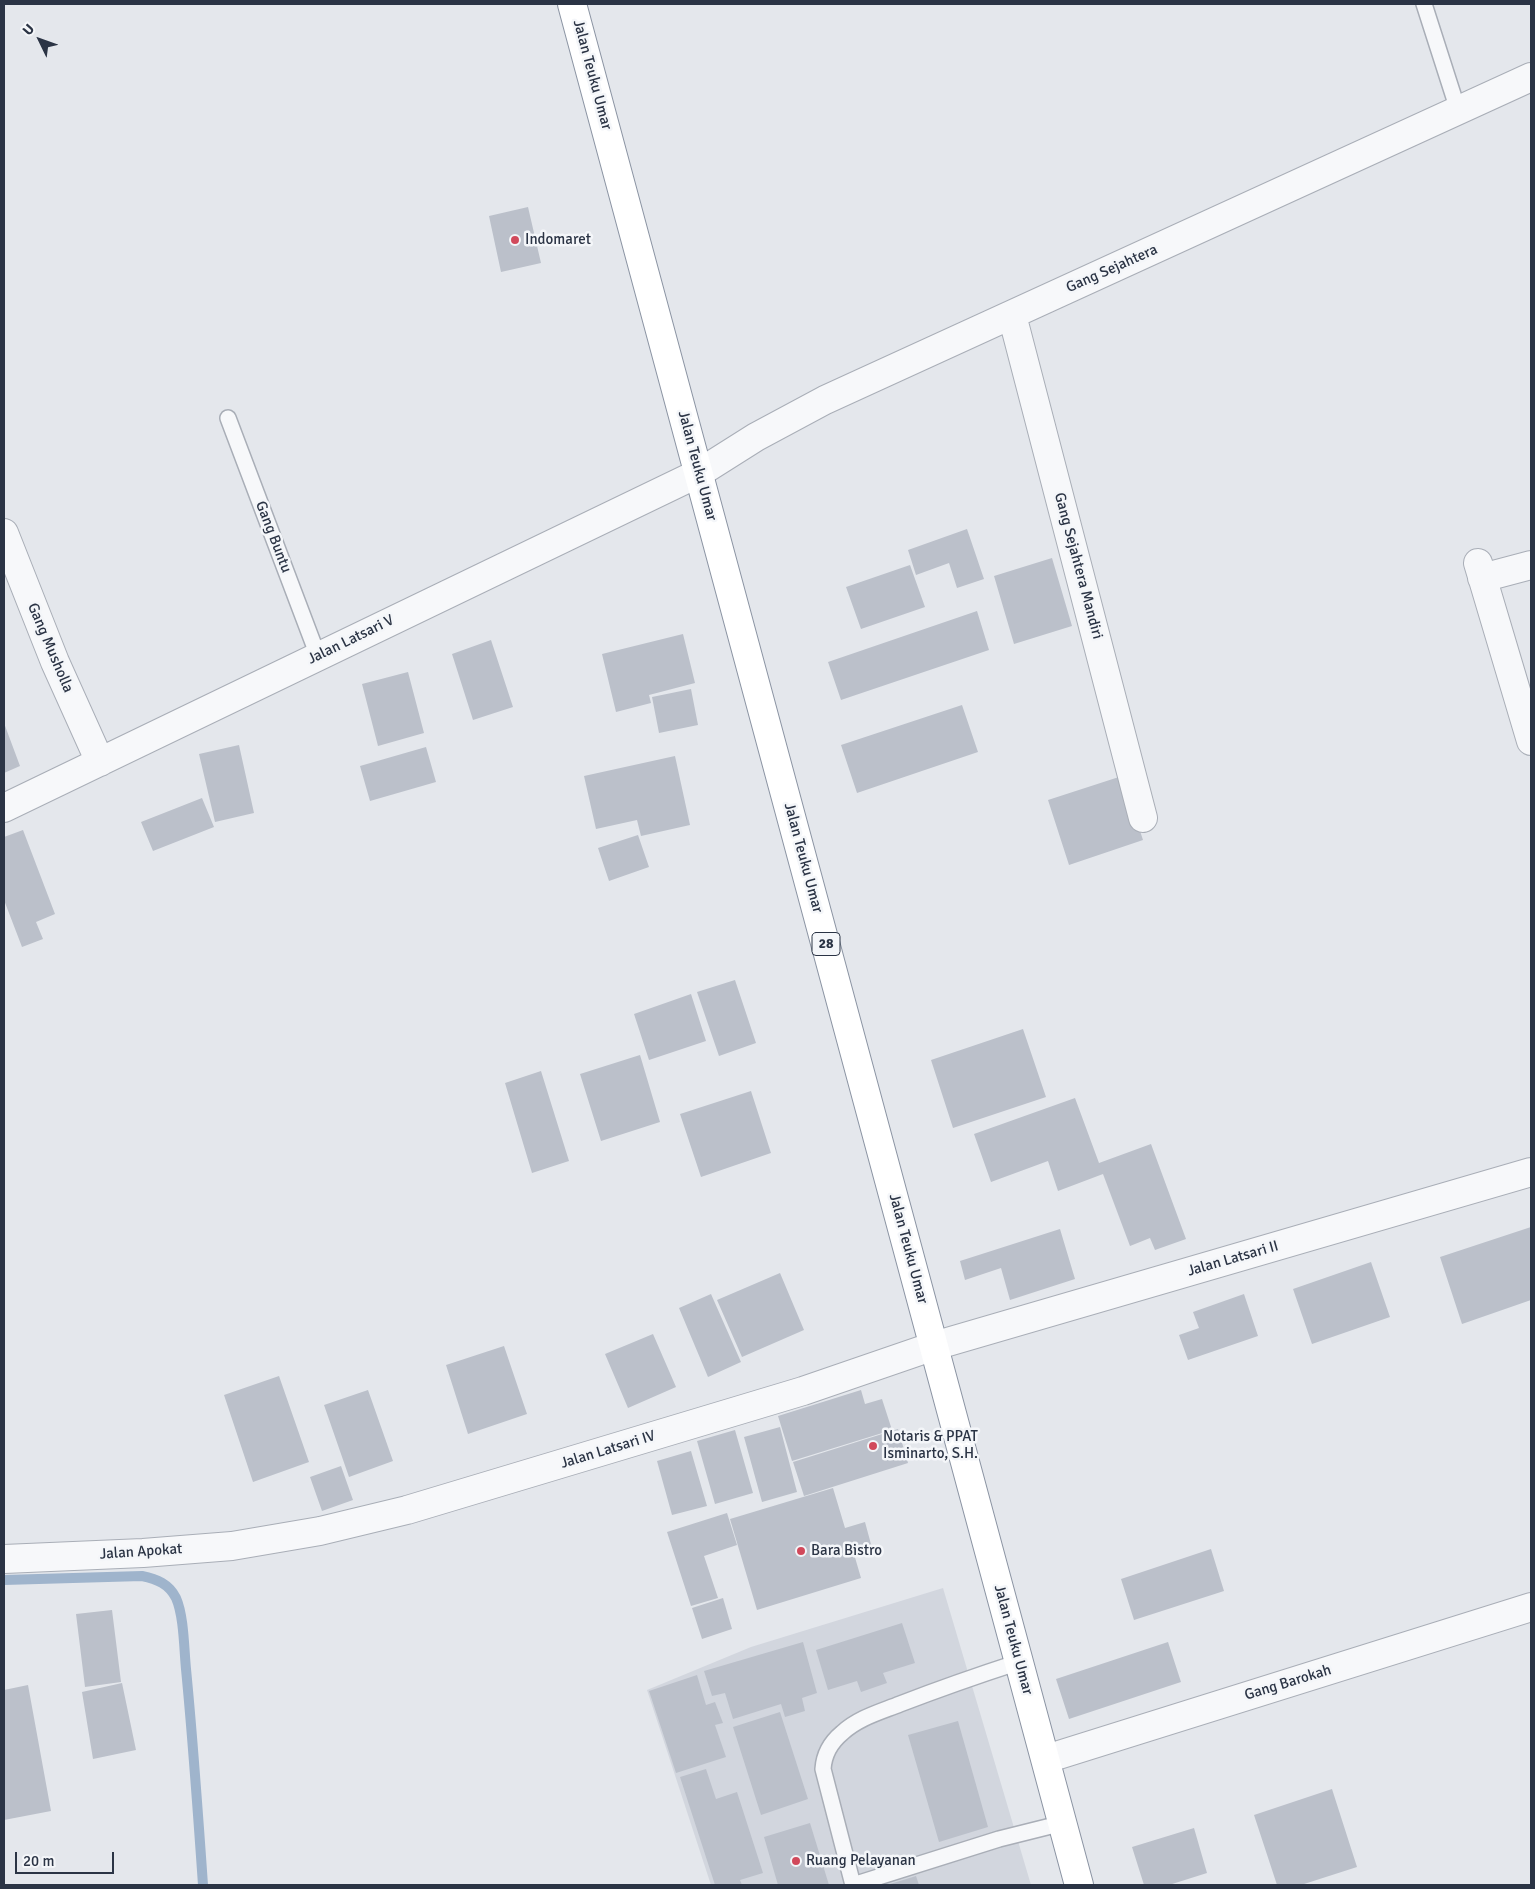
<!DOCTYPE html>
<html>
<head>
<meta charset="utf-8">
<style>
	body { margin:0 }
	#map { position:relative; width:1535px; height:1889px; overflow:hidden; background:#e4e7ec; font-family:Signika,sans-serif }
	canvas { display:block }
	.frame { position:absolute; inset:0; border:5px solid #2b3445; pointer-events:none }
	.north { position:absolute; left:15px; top:15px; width:50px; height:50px; -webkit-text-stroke:4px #f4f6f9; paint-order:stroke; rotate:312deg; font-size:14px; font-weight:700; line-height:20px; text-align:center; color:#2b3445 }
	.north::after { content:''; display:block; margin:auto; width:18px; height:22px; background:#2b3445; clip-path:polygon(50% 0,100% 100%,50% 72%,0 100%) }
	.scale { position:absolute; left:15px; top:1852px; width:99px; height:22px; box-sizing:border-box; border:2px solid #2b3445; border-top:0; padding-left:6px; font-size:15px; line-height:18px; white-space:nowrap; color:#2b3445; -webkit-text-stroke:4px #f4f6f9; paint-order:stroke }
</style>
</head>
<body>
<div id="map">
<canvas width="1535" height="1889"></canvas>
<div class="frame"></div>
<div class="north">U</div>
<div class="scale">20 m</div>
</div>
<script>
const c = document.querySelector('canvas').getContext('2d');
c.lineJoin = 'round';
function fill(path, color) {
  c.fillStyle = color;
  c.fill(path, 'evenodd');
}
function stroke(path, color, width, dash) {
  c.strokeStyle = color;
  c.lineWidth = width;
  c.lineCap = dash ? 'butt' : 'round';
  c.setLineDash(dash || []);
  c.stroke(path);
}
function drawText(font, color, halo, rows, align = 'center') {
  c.font = font + ' Signika,sans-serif';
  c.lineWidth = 5;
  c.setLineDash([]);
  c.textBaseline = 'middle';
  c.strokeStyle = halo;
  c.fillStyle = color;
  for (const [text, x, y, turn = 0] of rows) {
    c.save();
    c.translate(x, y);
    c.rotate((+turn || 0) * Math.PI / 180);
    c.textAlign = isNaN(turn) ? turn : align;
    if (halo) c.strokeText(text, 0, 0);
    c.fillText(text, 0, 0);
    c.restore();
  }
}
fill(new Path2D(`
	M943,1588l88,297h-320l-64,-195 104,-43z`), '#d2d6de');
stroke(new Path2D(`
	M4,1580l138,-4c15,3 27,8 34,22 8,18 8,51 10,71 7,72 12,144 17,216`), '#9fb4cc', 10);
fill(new Path2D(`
	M528,207l13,56 -40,9 -12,-56z
	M967,529l17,50 -27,9 -8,-25 -33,12 -8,-25z
	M1052,558l20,68 -58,18 -20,-68z
	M910,565l15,42 -64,22 -15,-42z
	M977,611l12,39 -148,50 -13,-38z
	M683,634l12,49 -46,12 2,8 -35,9 -14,-58z
	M491,640l22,67 -40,13 -21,-66z
	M408,672l16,61 -46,13 -16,-62z
	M691,689l7,36 -39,8 -7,-36z
	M962,705l16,47 -121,41 -16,-48z
	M4,723l16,43 -16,7z
	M239,745l15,68 -39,9 -16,-68z
	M426,747l10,35 -66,19 -10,-35z
	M675,756l15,69 -49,11 -4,-16 -41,9 -12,-53z
	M1122,776l21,64 -74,25 -21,-65z
	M202,798l12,29 -61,24 -12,-29z
	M23,830l32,84 -19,8 7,17 -21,8 -18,-47v-63z
	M638,835l11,32 -40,14 -11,-33z
	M735,980l21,63 -37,13 -22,-64z
	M691,994l15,47 -57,19 -15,-46z
	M1023,1029l23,68 -93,31 -22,-68z
	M640,1055l20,67 -59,19 -21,-67z
	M541,1071l28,90 -37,12 -27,-90z
	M751,1091l20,62 -70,24 -21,-63z
	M1075,1098l24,65 52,-19 35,95 -31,11 -5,-12 -20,8 -27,-72 -45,17 -10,-30 -57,21 -17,-48z
	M1531,1227v73l-69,24 -22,-67z
	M1060,1229l15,50 -65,21 -9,-32 -36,12 -5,-19z
	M1371,1262l19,55 -78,27 -19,-55z
	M780,1273l24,57 -62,27 -25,-57z
	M711,1294l30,68 -33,15 -29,-69z
	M1244,1294l14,42 -70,24 -9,-25 20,-7 -6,-16z
	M653,1334l23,53 -48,21 -23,-54z
	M504,1346l23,68 -59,20 -22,-69z
	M279,1376l30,86 -56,20 -29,-87z
	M368,1390l25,71 -44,16 -25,-72z
	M861,1390l4,14 17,-5 10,31 -100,31 -14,-45z
	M780,1427l17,65 -35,10 -18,-65z
	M898,1429l10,34 -104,33 -11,-34z
	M735,1430l18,63 -38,11 -18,-63z
	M691,1451l16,55 -35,9 -15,-54z
	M341,1466l12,34 -31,11 -12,-34z
	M833,1488l12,40 20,-6 7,26 -18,6 7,24 -104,32 -27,-91z
	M727,1513l10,32 -33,11 14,42 -27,8 -24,-74z
	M1211,1549l13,42 -90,29 -13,-41z
	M723,1598l9,31 -30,10 -10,-31z
	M112,1610l9,72 -36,5 -9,-73z
	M902,1623l13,40 -32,10 4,10 -26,9 -4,-11 -29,9 -12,-40z
	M803,1642l14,51 -15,5 3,13 -20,6 -4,-13 -48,15 -8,-26 -13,3 -8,-25z
	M1168,1642l13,40 -112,37 -13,-40z
	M697,1675l9,30 9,-3 8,21 -8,2 11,32 -50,16 -27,-82z
	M122,1683l14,67 -43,9 -11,-67z
	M28,1685l23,126 -47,9v-130z
	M780,1712l28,87 -47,16 -28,-88z
	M958,1721l30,106 -49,15 -31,-107z
	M706,1769l10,30 21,-7 26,81 -23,7 2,5h-27l-35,-108z
	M1332,1789l25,78 -56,18h-24l-23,-70z
	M810,1823l19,62h-51l-14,-48z
	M1194,1828l13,45 -38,12h-25l-12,-38z
	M916,1876l3,9h-32z`), '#bbc0ca');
const lane = new Path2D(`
	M1424,4l34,106
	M228,418l90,238
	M853,1885l-30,-116c1,-15 7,-26 19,-36 16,-15 38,-21 58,-29 39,-15 79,-29 119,-42
	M853,1885l146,-46 64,-16`);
const street = new Path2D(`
	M1012,315l131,503
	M4,533l51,129 45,100
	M1478,563l53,178
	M1482,578l49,-13
	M4,808l695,-335 57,-36 69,-37 706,-323
	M4,1559l139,-6 89,-7 88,-15 87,-21 396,-119 131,-45 597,-174
	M1046,1759l485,-152`);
const highway = new Path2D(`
	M572,4l507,1881`);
stroke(lane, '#a9aeb7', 18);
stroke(street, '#a9aeb7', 30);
stroke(highway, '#8b94a3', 30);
stroke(lane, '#f7f8fa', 15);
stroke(street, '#f7f8fa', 28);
stroke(highway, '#fff', 28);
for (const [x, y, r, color] of [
	[515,240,5,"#d1495b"],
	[873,1446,5,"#d1495b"],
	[801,1551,5,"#d1495b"],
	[796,1861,5,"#d1495b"]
]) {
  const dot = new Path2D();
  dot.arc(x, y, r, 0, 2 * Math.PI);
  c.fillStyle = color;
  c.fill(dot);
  stroke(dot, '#f4f6f9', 2);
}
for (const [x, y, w] of [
	[826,944,28]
]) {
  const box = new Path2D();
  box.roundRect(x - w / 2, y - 11.5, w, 23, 4);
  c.fillStyle = '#f4f6f9';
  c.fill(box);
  stroke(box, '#2b3445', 1);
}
drawText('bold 14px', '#2b3445', null, [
	["28",826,944]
]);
drawText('15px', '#2b3445', '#f4f6f9', [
	["Jalan Teuku Umar",592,75,75],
	["Gang Sejahtera",1112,269,-24],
	["Jalan Teuku Umar",697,466,75],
	["Gang Buntu",273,537,69],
	["Gang Sejahtera Mandiri",1078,566,75],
	["Jalan Latsari V",351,640,-26],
	["Gang Musholla",50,648,67],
	["Jalan Teuku Umar",803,858,75],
	["Jalan Teuku Umar",908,1249,75],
	["Jalan Latsari II",1233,1259,-16],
	["Jalan Latsari IV",608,1450,-17],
	["Jalan Apokat",141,1552,-4],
	["Jalan Teuku Umar",1013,1640,75],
	["Gang Barokah",1288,1683,-17]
]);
drawText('15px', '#2b3445', '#f4f6f9', [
	["Indomaret",525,240],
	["Notaris & PPAT",883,1437],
	["Isminarto, S.H.",883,1454],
	["Bara Bistro",811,1551],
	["Ruang Pelayanan",806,1861]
], 'left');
</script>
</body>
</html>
